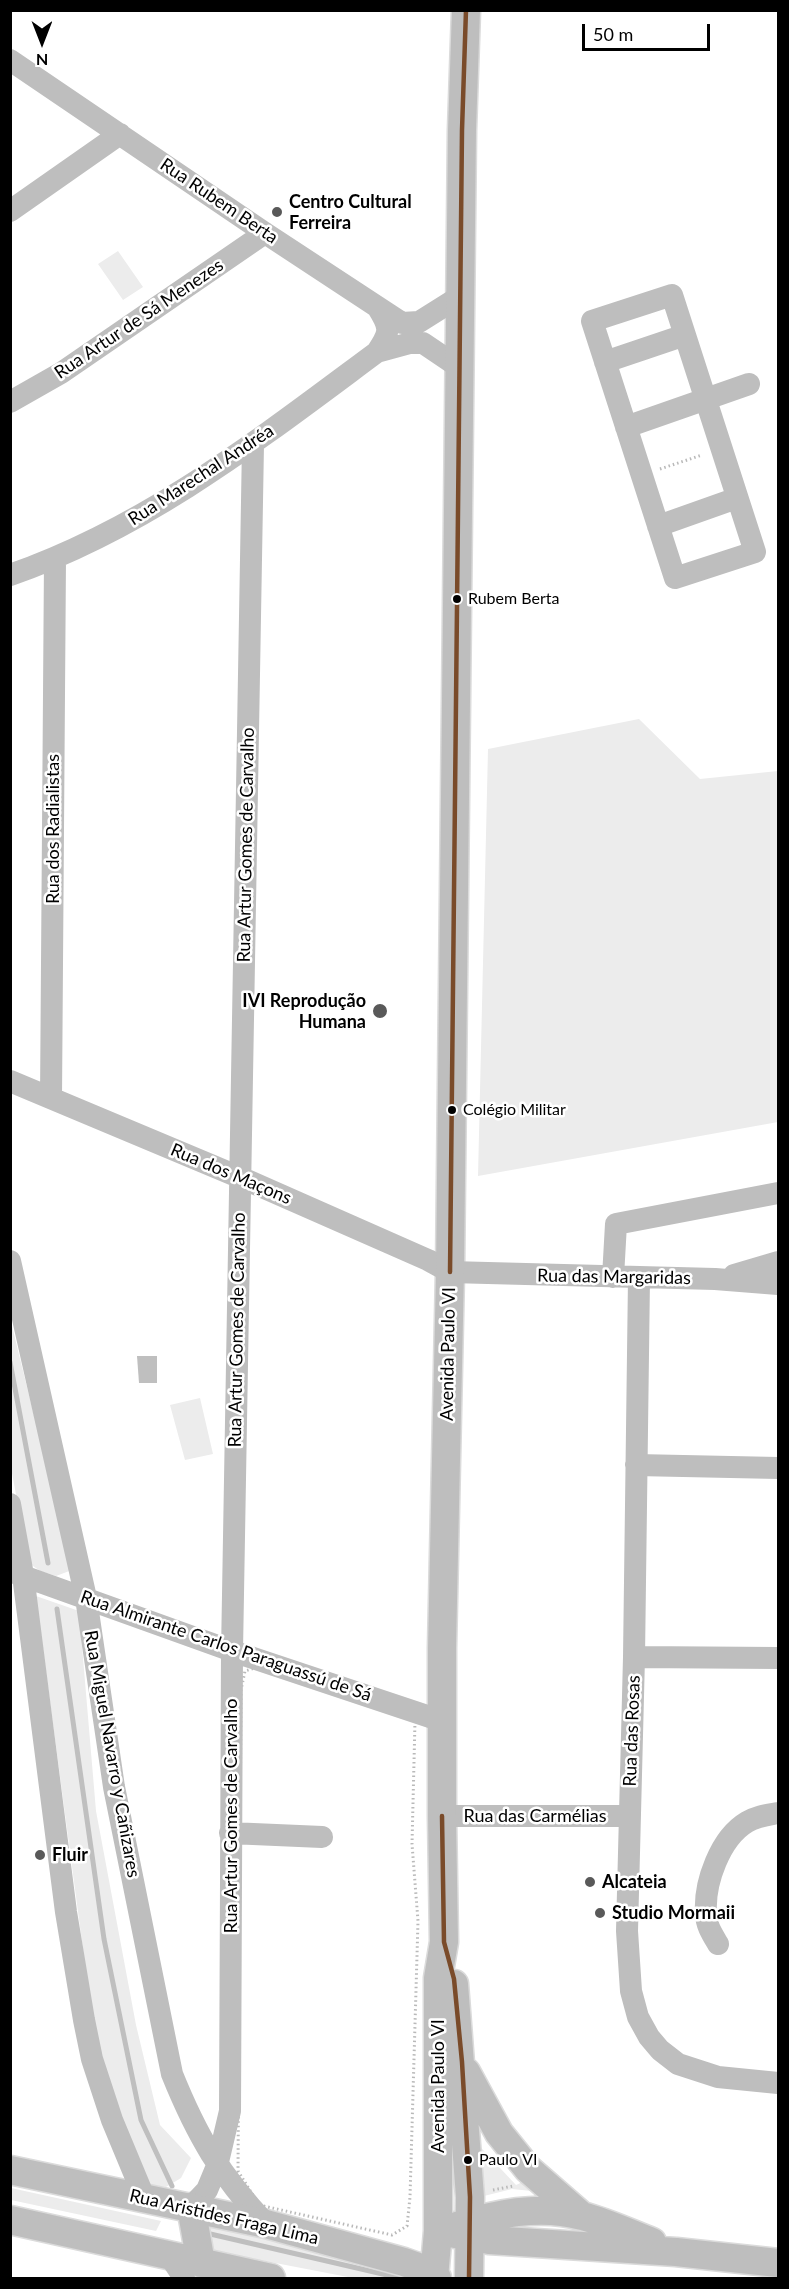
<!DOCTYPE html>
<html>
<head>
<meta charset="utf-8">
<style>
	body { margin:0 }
	#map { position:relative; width:789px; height:2289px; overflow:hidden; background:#fff; font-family:Lato,sans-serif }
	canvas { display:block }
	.frame { position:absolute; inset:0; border:12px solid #000; pointer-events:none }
	.north { position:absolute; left:12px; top:12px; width:60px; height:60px; -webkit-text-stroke:4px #fff; paint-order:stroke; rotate:180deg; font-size:16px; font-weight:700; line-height:24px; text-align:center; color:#000 }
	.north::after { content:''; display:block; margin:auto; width:21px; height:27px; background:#000; clip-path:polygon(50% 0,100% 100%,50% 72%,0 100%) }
	.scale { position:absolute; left:582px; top:24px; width:128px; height:27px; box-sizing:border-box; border:3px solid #000; border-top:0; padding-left:8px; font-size:18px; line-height:21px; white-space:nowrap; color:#000; -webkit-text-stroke:4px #fff; paint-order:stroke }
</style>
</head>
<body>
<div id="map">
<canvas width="789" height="2289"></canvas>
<div class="frame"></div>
<div class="north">N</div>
<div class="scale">50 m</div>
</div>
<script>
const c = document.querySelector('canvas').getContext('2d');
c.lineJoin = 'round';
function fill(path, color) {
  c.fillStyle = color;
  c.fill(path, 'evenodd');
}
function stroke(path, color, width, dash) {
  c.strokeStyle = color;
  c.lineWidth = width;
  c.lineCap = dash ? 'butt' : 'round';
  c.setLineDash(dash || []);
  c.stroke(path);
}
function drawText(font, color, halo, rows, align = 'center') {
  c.font = font + ' Lato,sans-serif';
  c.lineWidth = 5;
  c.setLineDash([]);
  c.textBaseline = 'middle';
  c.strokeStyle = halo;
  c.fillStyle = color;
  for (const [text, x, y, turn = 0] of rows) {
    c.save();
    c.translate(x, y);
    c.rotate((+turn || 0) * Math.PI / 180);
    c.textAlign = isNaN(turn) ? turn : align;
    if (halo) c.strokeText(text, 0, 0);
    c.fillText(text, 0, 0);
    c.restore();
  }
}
fill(new Path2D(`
	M118,251l25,36 -20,13 -25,-36z
	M639,719l61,60 78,-8v351l-300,54 10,-427z
	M10,1318l62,252 -16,6 -16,-5 -11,-8 -18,-95z
	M200,1398l13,56 -28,6 -15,-55z
	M36,1596l43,15 17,200 40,214 24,100 31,33 -10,20 -15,9 -22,-3 -50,-152z
	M470,2136l46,49 13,-6 13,13 -30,-3 -40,10z
	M11,2188l150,33 -5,10 -145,-31z
	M203,2213l211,65h-61l-150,-29z`), '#ececec');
fill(new Path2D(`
	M137,1356h20v27h-18z`), '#bfbfbf');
stroke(new Path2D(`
	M10,1362l38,201
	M57,1609l47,330 37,181 31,66
	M206,2233l194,45`), '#bfbfbf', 5);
const major = new Path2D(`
	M454,1984l16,213 -1,81
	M466,2072l33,61 29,36 54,47
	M10,2170l256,54 138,38 14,5 19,11
	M191,2207l10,56
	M10,2220l261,58
	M453,2227c42,-13 86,-23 129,-11 24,6 47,17 70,26
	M438,2231l51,9 187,12 102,11
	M434,2278l4,-47v-253l6,-36 -2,-126v-168l8,-376 12,-1142 4,-120`);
stroke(major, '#dbdbdb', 31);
stroke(new Path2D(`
	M660,469l42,-14
	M258,1667l157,54 -3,123 6,77 -8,276 -3,29 -15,9 -133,-30 -21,-34 3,-481 4,-19z
	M493,2190l20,-4`), '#b9b9b9', 3, [1.5, 3]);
stroke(new Path2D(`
	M10,60l255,173 137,90 17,-1 43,-27
	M10,211l110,-77
	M672,295l83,257 -80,26 -83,-257z
	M377,352l33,-9h13l37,25
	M605,362l80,-27
	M10,402l51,-29 204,-140
	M626,427l123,-43
	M658,526l79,-28
	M10,575c138,-48 251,-137 367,-223 13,-20 14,-23 1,-44
	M10,1081l241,101 177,78 22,12 265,7 63,5
	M51,1098l4,-539
	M10,1261l76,337 28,189 58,287c25,62 48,101 94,150
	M734,1275l44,-13
	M613,1277l3,-53 162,-31
	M639,1278l-5,379 -7,274 4,60 7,26 11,20 11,13 18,14 40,13 60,6
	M636,1465l142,3
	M10,1504l13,71 43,337 18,108 8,39 20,61 32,77
	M12,1572l220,79 210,70
	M634,1657l144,1
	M442,1816h187
	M230,1833l92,4
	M718,1944c-6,-10 -12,-19 -12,-31 -2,-30 14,-75 41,-91 10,-6 20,-7 31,-9
	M191,2207l16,-17 10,-24 13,-55 2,-460 21,-1207
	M169,2255l15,23`), '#bebebe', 22);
stroke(major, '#bebebe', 28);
stroke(new Path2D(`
	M450,1272l12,-1142 4,-120
	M442,1816l2,126 10,37 8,83 8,135 -1,81`), '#7a4b2a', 4.5);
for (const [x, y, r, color] of [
	[277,212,6,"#595959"],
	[457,599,5,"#000"],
	[380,1011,8,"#595959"],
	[452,1110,5,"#000"],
	[40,1855,6,"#595959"],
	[590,1882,6,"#595959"],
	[600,1913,6,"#595959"],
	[468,2160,5,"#000"]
]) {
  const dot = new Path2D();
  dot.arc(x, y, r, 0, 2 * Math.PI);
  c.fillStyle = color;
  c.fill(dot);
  stroke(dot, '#fff', 2);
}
drawText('16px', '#000', '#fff', [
	["Rubem Berta",468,599],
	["Colégio Militar",463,1110],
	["Paulo VI",479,2160]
], 'left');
drawText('18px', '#000', '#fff', [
	["Rua Rubem Berta",219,201,34],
	["Rua Artur de Sá Menezes",139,319,-34],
	["Rua Marechal Andréa",201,475,-33],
	["Rua dos Radialistas",53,829,-90],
	["Rua Artur Gomes de Carvalho",246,845,-89],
	["Rua dos Maçons",231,1174,23],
	["Rua das Margaridas",614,1277,1],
	["Rua Artur Gomes de Carvalho",237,1330,-89],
	["Avenida Paulo VI",448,1354,-89],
	["Rua Almirante Carlos Paraguassú de Sá",226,1646,19],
	["Rua das Rosas",632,1731,-88],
	["Rua Miguel Navarro y Cañizares",112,1754,80],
	["Rua Artur Gomes de Carvalho",231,1816,-90],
	["Rua das Carmélias",535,1816],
	["Avenida Paulo VI",438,2086,-90],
	["Rua Aristides Fraga Lima",224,2217,13]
]);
drawText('bold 18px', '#000', '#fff', [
	["Centro Cultural",289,202],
	["Ferreira",289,223],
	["IVI Reprodução",366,1001,"right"],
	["Humana",366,1022,"right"],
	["Fluir",52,1855],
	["Alcateia",602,1882],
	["Studio Mormaii",612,1913]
], 'left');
</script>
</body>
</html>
